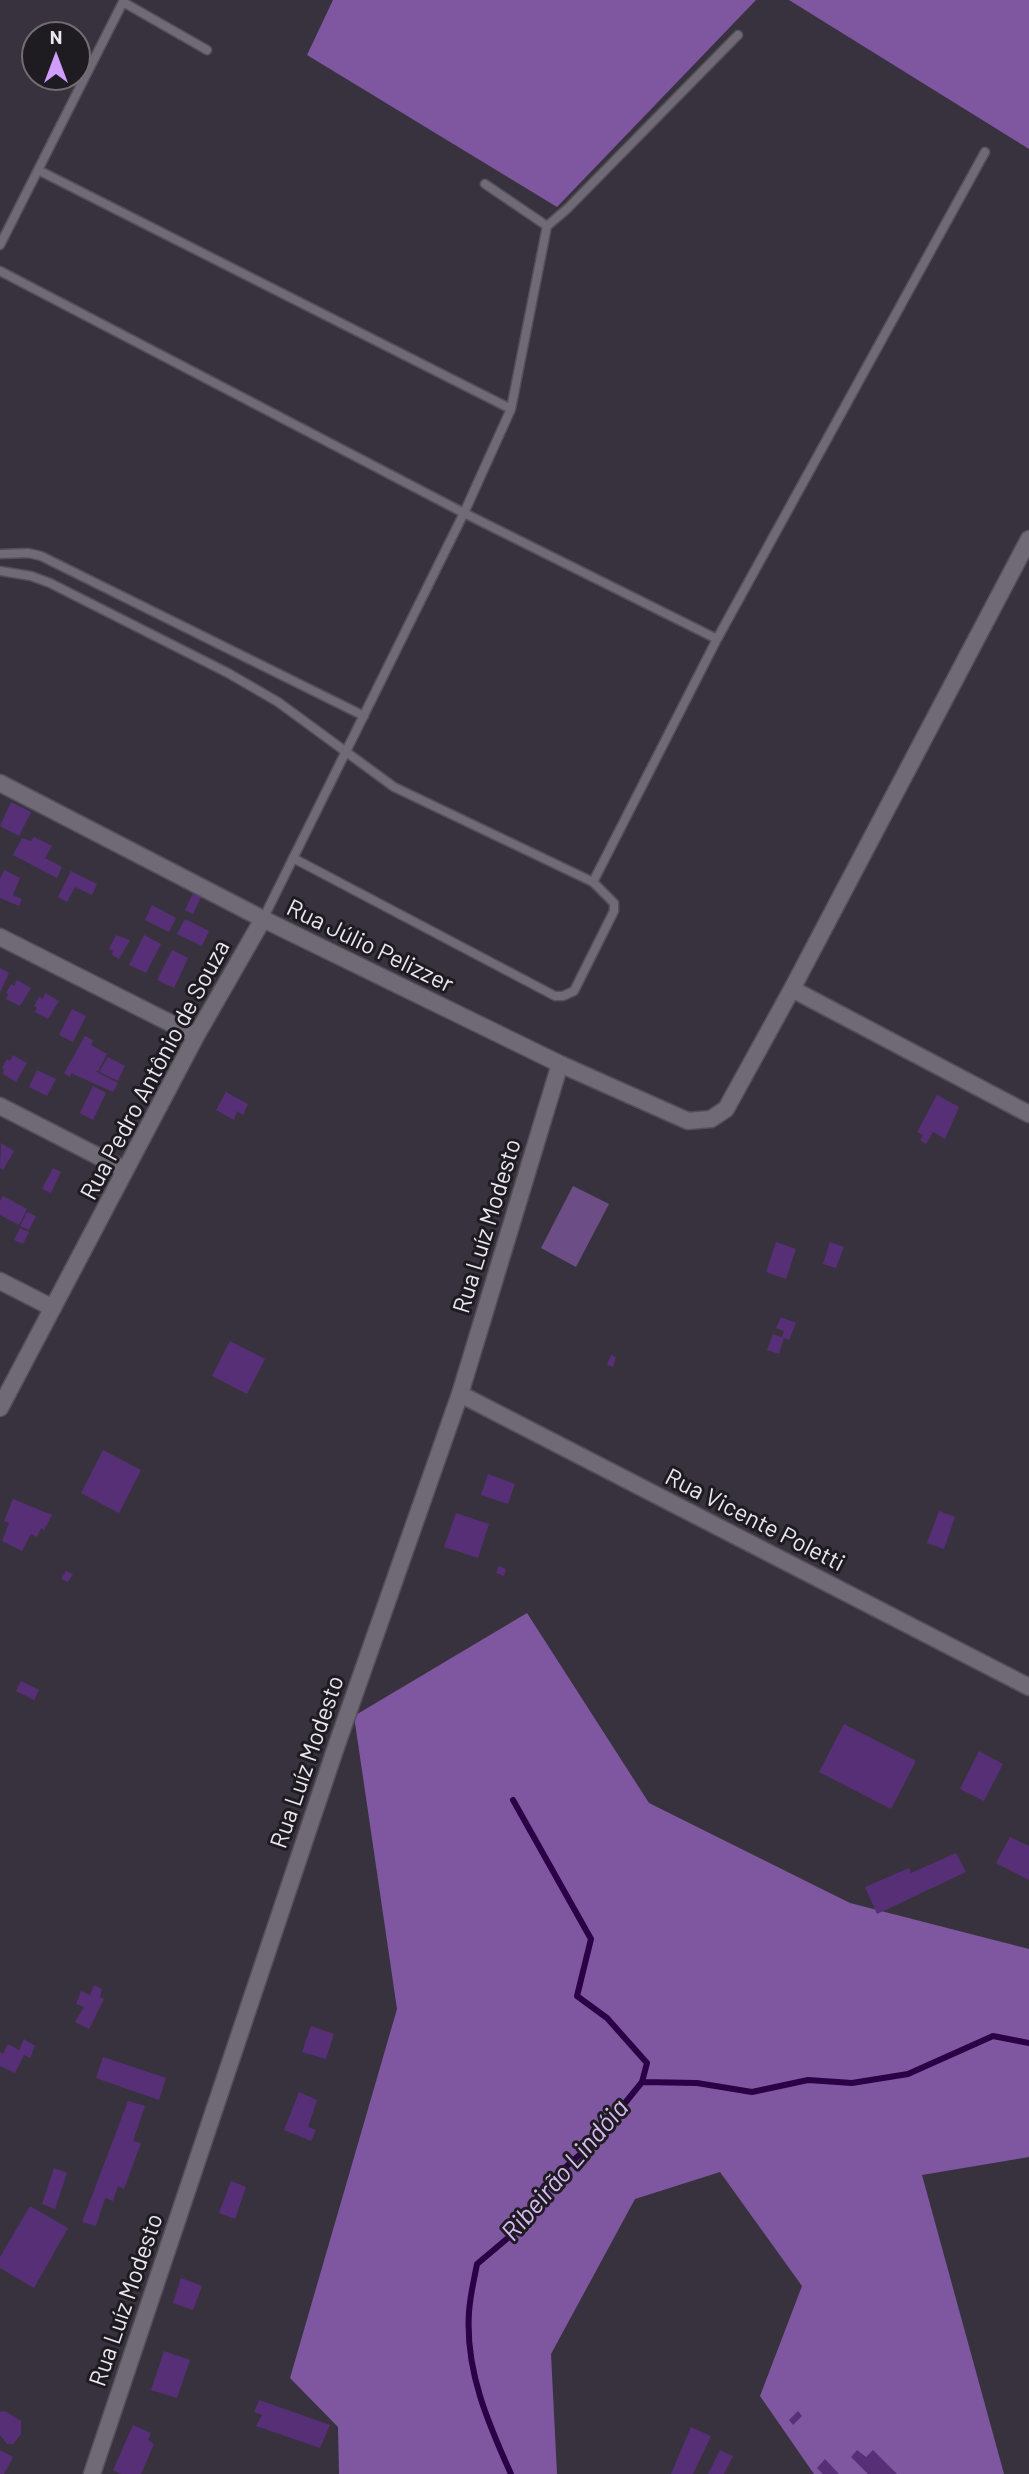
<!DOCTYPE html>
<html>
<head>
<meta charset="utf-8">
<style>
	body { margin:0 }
	#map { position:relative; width:1029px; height:2474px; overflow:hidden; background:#38323e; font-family:Barlow,sans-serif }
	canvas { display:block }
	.north { position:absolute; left:21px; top:21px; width:70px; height:70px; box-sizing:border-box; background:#1e1b21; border:2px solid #706d73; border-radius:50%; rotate:0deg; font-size:19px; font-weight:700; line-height:28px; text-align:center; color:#ebe7ee }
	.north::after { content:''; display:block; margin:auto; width:24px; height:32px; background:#d09dfe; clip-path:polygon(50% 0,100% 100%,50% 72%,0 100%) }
</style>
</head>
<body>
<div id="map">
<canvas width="1029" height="2474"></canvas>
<div class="north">N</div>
</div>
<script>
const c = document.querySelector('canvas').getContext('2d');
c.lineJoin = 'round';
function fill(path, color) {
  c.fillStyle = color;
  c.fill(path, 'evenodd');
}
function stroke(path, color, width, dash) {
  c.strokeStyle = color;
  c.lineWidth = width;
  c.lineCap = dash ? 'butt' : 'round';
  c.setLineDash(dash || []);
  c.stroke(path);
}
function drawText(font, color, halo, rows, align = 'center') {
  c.font = font + ' Barlow,sans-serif';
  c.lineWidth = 6;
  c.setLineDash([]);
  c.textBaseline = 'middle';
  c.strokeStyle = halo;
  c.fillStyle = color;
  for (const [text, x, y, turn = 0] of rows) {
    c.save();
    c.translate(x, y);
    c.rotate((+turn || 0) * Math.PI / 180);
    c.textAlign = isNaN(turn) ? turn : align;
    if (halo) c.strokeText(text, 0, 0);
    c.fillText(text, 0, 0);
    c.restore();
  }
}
fill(new Path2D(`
	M573,1186l36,18 -33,63 -35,-19z`), '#6c4d86');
fill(new Path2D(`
	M333,0h423l-199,207 -250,-152z
	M789,0h240v149z
	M527,1613l122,190 201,100 179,46v208l-107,18 82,299h-190l-54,-78 42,-110 -82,-114 -85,27 -84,155 6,120h-218l-1,-47 -48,-49 107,-369 -43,-293z`), '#7f57a1');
stroke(new Path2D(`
	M513,1800l78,139 -14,57 30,22 40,45 -5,19
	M511,2474c-23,-51 -46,-104 -42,-162 1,-16 5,-32 8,-48l44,-37 23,-41 48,-42 50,-62 55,1 55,9 56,-12 44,3 56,-9 85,-38 36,7`), '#2b0045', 6);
fill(new Path2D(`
	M11,802l20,10 -12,24 -19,-10z
	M34,837l18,9 -7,12 17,9 -5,11 -44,-23 9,-17 9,3z
	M4,870l16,8 -7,17 9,4 -3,7 -19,-8v-19z
	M71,871l26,13 -5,11 -17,-8 -8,15 -9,-5z
	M195,889l8,4 -10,21 -8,-4z
	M152,905l24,13 -7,14 -24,-12z
	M185,919l24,12 -7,15 -25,-12z
	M116,935l14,5 -11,19 -7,-4 1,-4 -4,-2z
	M144,935l17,9 -15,29 -17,-8z
	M172,950l16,8 -14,30 -17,-8z
	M0,968l9,5 -9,19z
	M17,980l14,8 -11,18 -14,-7 2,-5 -2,-1 5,-9 3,2z
	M45,993l14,8 -11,18 -13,-7 2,-5 -3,-1 5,-9 4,2z
	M72,1009l14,7 -13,26 -14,-7z
	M85,1036l8,4 -2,5 16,9 -9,17h-3l23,12 -5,9 -42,-19 -1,4 -6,-4z
	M13,1055l14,8 -11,19 -13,-8 1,-5 -2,-1 5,-9 3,2z
	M108,1057l17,9 -7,15 -19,-9z
	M37,1070l19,9 -9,17 -18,-9z
	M93,1086l13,7 -13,27 -13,-7z
	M226,1092l22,12 -5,11 -6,-4 -3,9 -18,-10z
	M937,1095l22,12 -14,32 -12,-7 -7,12 -6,-4 3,-5 -6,-3z
	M1,1143l13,8 -11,19 -3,-2z
	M53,1168l8,4 -10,21 -9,-4z
	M3,1196l24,13 -8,16 -19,-10v-14z
	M27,1212l9,4 -7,14 -9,-4z
	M20,1228l9,4 -6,12 -9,-4z
	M776,1242l20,7 -10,30 -20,-7z
	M830,1242l14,5 -8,21 -13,-4z
	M781,1317l15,6 -7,17 -7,-3 2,-6 -8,-3z
	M773,1334l11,4 -5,16 -12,-4z
	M230,1341l35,18 -18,35 -35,-18z
	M611,1355l5,2 -3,10 -6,-2z
	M103,1450l38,20 -22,43 -38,-20z
	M488,1474l27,10 -7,20 -27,-9z
	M13,1499l39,16 -8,15 -3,-2 -4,9 -6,-3 -9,17 -20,-10 7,-18 -5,-2z
	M939,1511l16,6 -11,32 -17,-6z
	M456,1513l33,11 -11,34 -34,-11z
	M499,1566l7,3 -2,7 -8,-3z
	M66,1571l7,3 -5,8 -7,-3z
	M21,1681l18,9 -5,10 -18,-9z
	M844,1724l72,37 -25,48 -72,-37z
	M979,1751l24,13 -19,37 -24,-12z
	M1010,1837l19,9v34l-33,-17z
	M956,1853l10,19 -89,42 -12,-27 44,-19 2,5z
	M94,1985l8,4 -2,8 4,2 -15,30 -14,-7 9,-15 -8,-3 5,-13 9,4z
	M311,2026l23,8 -8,25 -24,-7z
	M24,2039l11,7 -5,12 -6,-3 -9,18 -15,-7v-14l3,2 5,-10 11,6z
	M103,2057l63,21 -7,22 -63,-22z
	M299,2092l18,8 -9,27 8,3 -5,11 -27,-11z
	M128,2101l17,5 -12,35 8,2 -17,46 -6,-3 -5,15 -8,-3 -9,28 -14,-4z
	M54,2168l13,5 -12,36 -13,-5z
	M231,2181l15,6 -11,32 -16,-6z
	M30,2206l38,22 -34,60 -34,-20v-11z
	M181,2278l21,8 -9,24 -20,-7z
	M164,2351l26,9 -13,38 -26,-8z
	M259,2400l71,25 -10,23 -64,-22 6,-11 -8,-3z
	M5,2411l16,10v13l-8,10h-6l-7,-9v-23z
	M798,2411l4,5 -9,9 -4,-5z
	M133,2425l18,8 -3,7 6,4 -13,30h-20l-8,-4z
	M691,2427l20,9 -18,38h-22z
	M0,2450l13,7 -9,17h-4z
	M720,2450l13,6 -9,18h-16z
	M857,2450l9,7 7,-7 24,24h-29l-17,-17z
	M825,2459l14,15h-16l-6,-6z`), '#572f76');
const lane = new Path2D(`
	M38,170l473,239
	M485,184l62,42
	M0,245l123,-243 84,48
	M0,271l464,242 253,126
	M0,554l28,-1 13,3 323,160
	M0,571l31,5 19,7 178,90 50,29 116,85 199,95 21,21v8l-40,80 -11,5h-8l-262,-138
	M593,882l124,-243 268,-487
	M263,919l201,-406 47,-104 36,-183 20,-17 171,-174`);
const street = new Path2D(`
	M0,783l263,136 297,145 128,57 23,-2 15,-10 66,-120 237,-450
	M0,937l196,99
	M792,989l237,125
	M0,1106l125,64
	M0,1281l53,27
	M460,1394l569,293
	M0,1408l196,-372 67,-117
	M92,2474l244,-727 124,-353 100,-330`);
stroke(lane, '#544f59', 11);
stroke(street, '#544f59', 19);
stroke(lane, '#706a76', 8);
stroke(street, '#706a76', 16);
drawText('24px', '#ebe7ee', '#1e1b21', [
	["Rua Júlio Pelizzer",370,946,26],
	["Rua Pedro Antônio de Souza",155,1070,-62],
	["Rua Luíz Modesto",487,1226,-73],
	["Rua Vicente Poletti",755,1520,27],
	["Rua Luíz Modesto",307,1762,-71],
	["Rua Luíz Modesto",126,2300,-71]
]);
drawText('italic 26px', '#d9baf7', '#1e1b21', [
	["Ribeirão Lindóia",565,2170,-49]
]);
</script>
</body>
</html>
